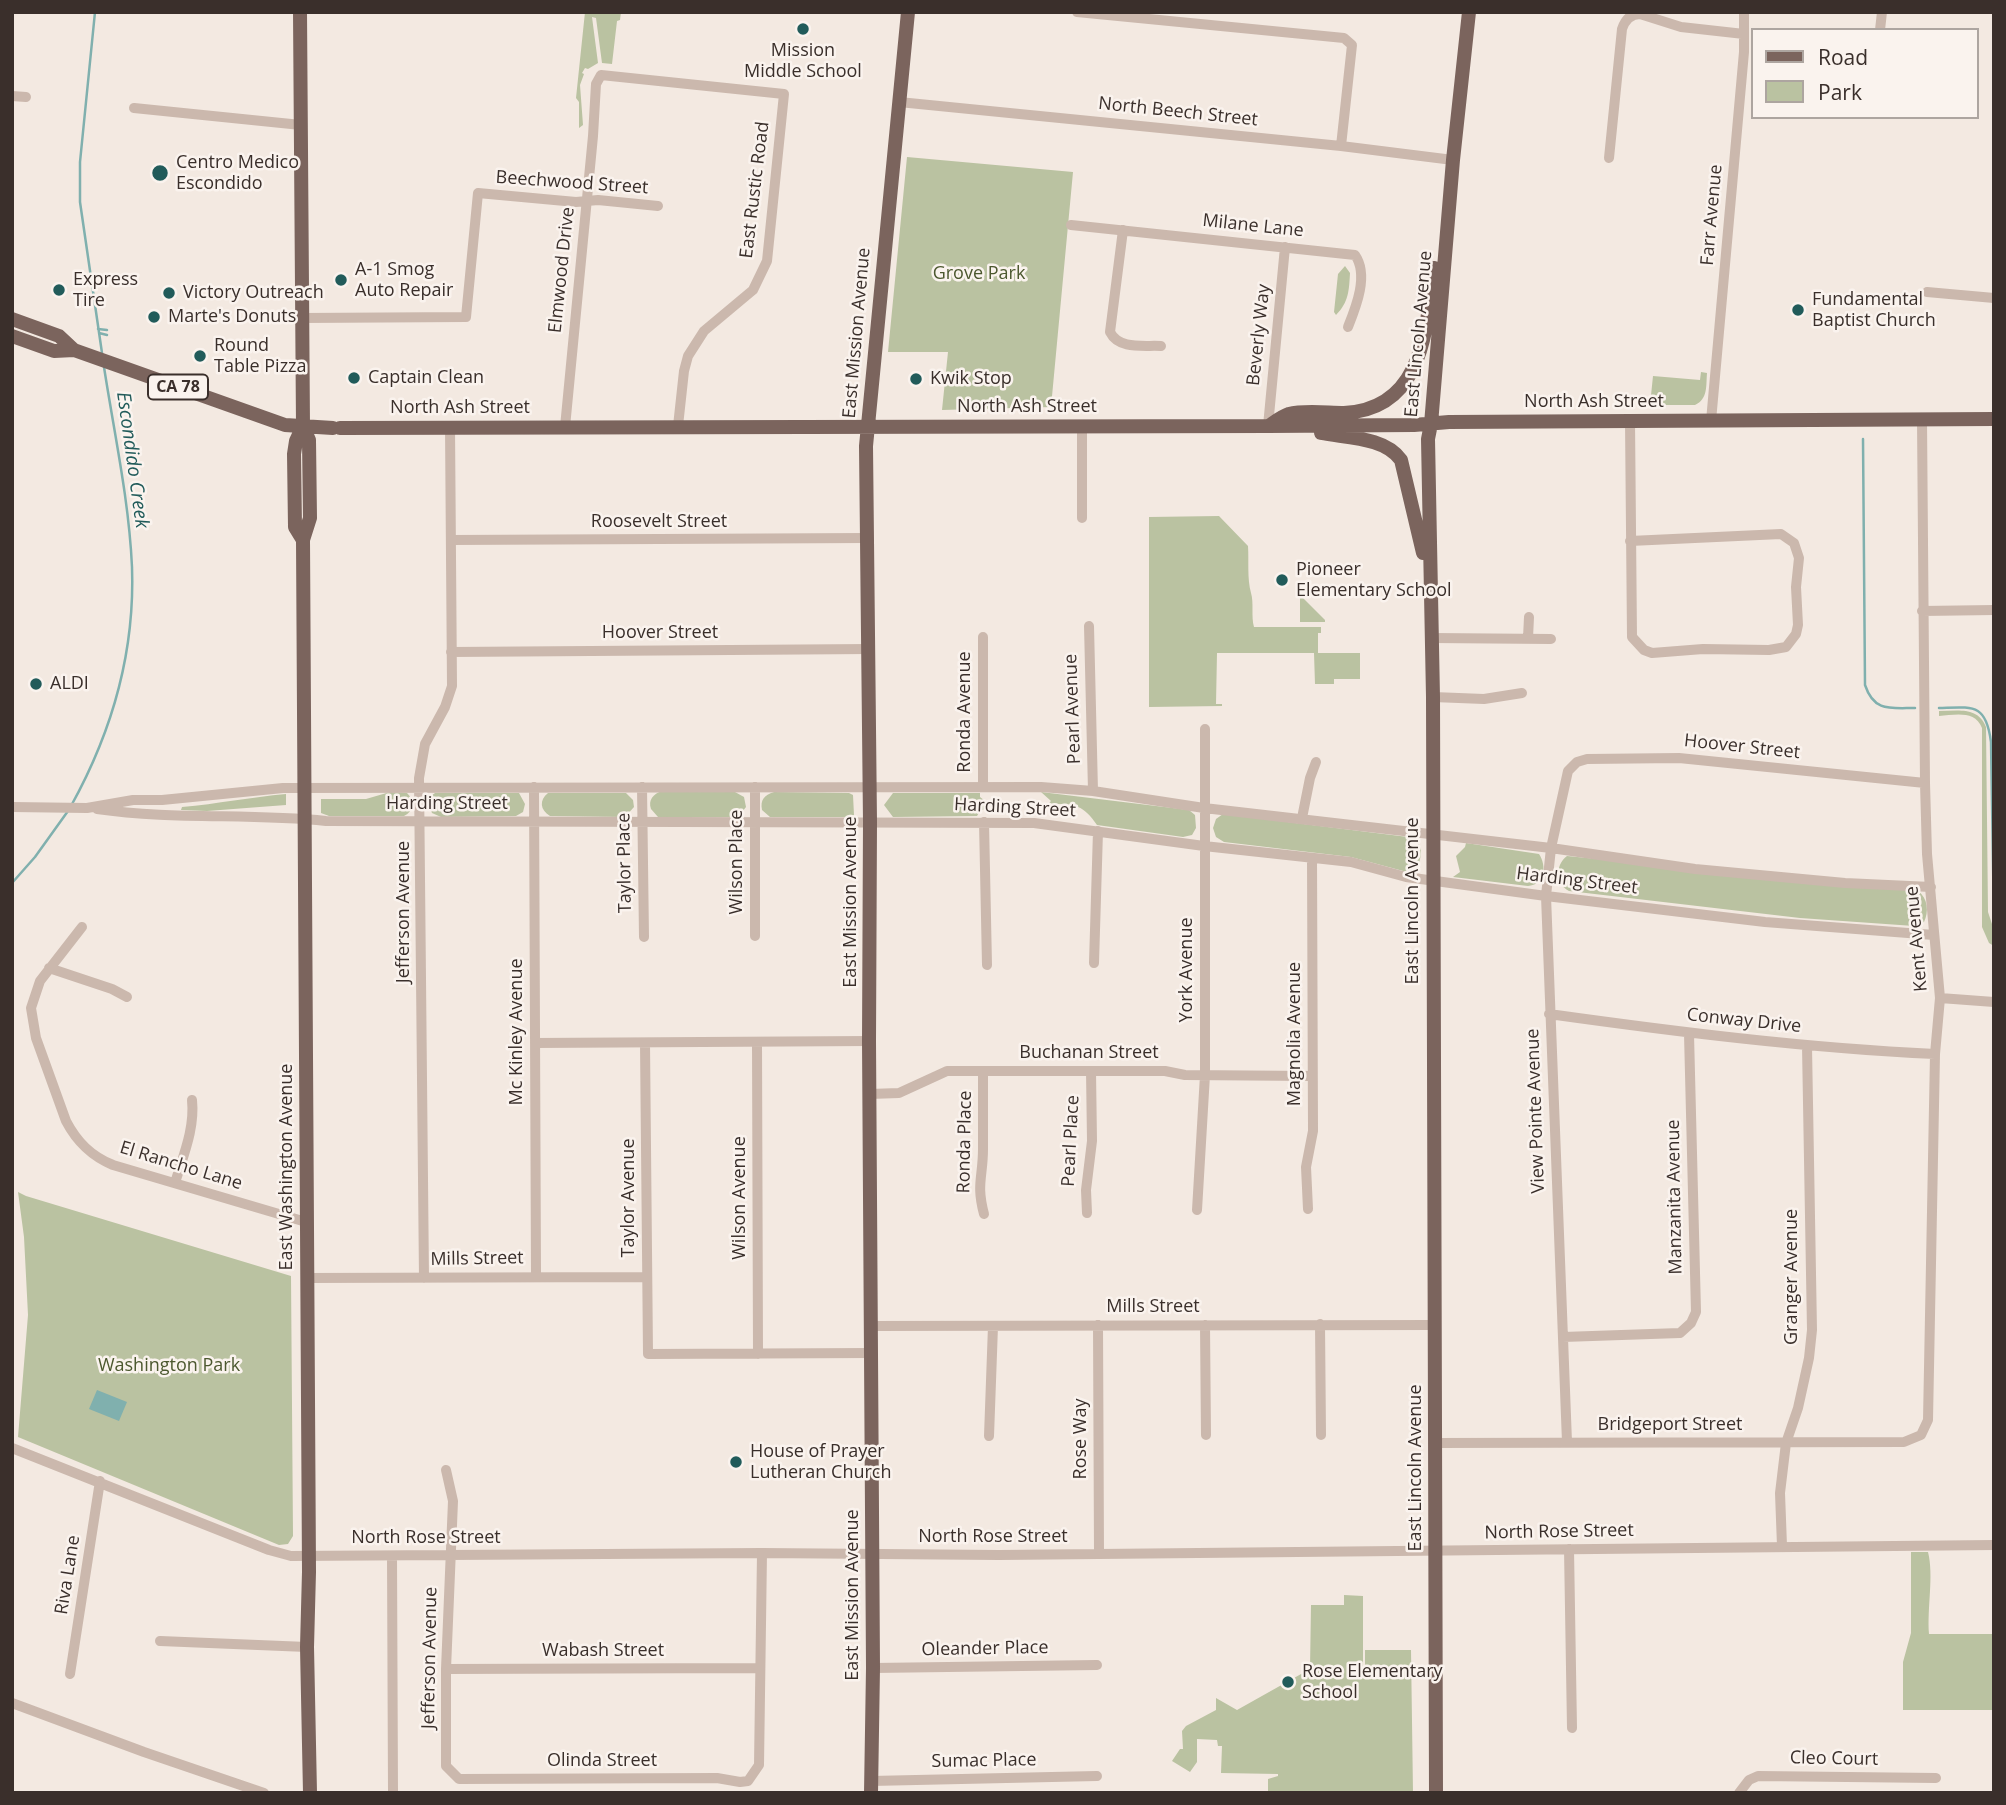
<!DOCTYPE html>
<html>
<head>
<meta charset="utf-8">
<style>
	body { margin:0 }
	#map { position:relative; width:2006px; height:1805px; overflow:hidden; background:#f3e9e1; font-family:"Open Sans",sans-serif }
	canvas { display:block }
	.frame { position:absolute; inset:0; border:14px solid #3a2f2b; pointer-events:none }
	.legend { position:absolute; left:1751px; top:28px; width:228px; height:91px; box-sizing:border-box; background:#faf3ee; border:2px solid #ada5a0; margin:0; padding:9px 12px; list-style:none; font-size:21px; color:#3a2f2b }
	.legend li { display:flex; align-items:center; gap:14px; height:35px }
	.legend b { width:35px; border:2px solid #ada5a0 }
</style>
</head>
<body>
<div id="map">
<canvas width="2006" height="1805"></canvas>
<div class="frame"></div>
<ul class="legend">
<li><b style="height:9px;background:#7b645d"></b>Road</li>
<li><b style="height:19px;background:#bac2a1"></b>Park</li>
</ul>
</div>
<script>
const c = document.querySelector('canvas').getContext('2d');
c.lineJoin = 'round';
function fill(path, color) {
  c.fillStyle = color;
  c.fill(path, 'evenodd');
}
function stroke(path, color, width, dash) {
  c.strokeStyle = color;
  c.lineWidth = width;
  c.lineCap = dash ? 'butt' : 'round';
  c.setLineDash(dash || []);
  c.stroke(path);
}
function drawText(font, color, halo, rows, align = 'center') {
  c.font = font + ' "Open Sans",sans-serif';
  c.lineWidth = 5;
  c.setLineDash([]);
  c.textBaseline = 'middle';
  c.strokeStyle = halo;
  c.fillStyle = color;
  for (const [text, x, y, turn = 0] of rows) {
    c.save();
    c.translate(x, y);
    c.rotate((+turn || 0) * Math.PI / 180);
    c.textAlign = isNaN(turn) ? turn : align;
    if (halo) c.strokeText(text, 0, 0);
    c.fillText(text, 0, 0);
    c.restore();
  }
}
fill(new Path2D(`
	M585,12h36l-1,8 -3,1 -5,43 -10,-1 -6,-45 -4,-1 6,46 -10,6 -3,-1 -3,5 2,1 -4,11 3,40 -4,3v-26l-3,-4z
	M907,157l166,15 -22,235 -109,3 6,-58h-60z
	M1345,266l5,7c-1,17 -1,29 -14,42l-2,-3 4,-38z
	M1701,372l6,1c-1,13 1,26 -12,32h-45l3,-29 47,4z
	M1219,516l29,30c1,16 -1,32 3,47 3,9 0,24 3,34h67v6h-3v20h42v26h-26v5h-19l-1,-31h-97l-1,51h6v2l-73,1v-190z
	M1300,595l25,25v2h-25z
	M1939,711c18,0 39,-5 47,16l2,185 6,18v16l-5,-3 -7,-16v-199c-7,-18 -27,-13 -43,-12z
	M662,791l73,1 9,5 2,10 -8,10h-80l-7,-8c-3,-9 2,-15 11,-18z
	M390,792l17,1c8,8 7,18 -3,23h-75l-8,-3v-14h45z
	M774,792l75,1 4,2 1,20 -5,2h-79l-8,-7c-2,-10 2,-15 12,-18z
	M1041,792l148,18 6,5 1,13 -4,7 -9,2 -86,-12c-15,-22 -24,-21 -49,-21l3,-3z
	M435,793h84l6,11 -2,8 -7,4 -75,1 -9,-4 -3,-8 2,-9z
	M548,793h78l7,7 1,7 -9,10 -75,-1c-10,-6 -11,-16 -2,-23z
	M893,793h87v4l9,7 -1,4 -8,3 -3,5 -84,1 -9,-12z
	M286,794v11l-79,6 -26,-1 1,-3c35,-3 69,-10 104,-13z
	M1223,814l193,24 3,1 -2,2c8,11 1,21 1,29l-11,2 -56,-15 -127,-15 -8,-5 -3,-9 3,-9z
	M1466,843l73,11c8,12 6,31 -11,32l-75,-9 7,-5 -4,-16 9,-9z
	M1567,856l351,35c10,7 11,21 6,31l-10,4 -114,-8 -231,-27c-14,-7 -14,-26 -2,-35z
	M18,1192l8,4 265,80 2,260 -5,8 -9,1 -261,-108 10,-122 -4,-78z
	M1911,1552h17c6,24 -1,55 1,82h65v76h-91v-48l8,-29z
	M1344,1595l19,1v73l2,-1v-18h46l2,143h-145v-14l10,-3v-2l-57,-1 1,-27h-4l-1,-6 -20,-1v23l-7,10 -18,-11 8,-12h3l-1,-18 4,-5 30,-16v-12l21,12 73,-41 1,-64h33z`), '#bac2a1');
fill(new Path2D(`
	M97,1390l30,12 -8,19 -30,-12z`), '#80b0ae');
stroke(new Path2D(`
	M95,12l-15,150v40l22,151
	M98,329l9,1
	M99,333l8,2
	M1863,439l2,246c9,27 25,23 50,23
	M1939,708c34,-1 47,-5 52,34l3,180
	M71,806c41,-74 64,-155 61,-239 -3,-67 -18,-135 -28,-200
	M12,883l23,-26 33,-46`), '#80b0ae', 2.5);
stroke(new Path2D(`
	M1077,12l267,26 8,7 -11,101
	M1880,30l2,-18
	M12,96l14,1
	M899,102l442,44 112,14
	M134,108l167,17
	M1609,158l13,-129c3,-9 8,-15 18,-15l41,13 63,7
	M1071,225l284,30c14,20 1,52 -7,72
	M1123,230l-13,102c9,18 34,13 51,14
	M1927,292l67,6
	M302,318l164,-1 12,-124 98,9 22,-2 60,6
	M1630,421l2,216 12,13 8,3 51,-4 66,1 17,-3 10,-13 2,-9 -2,-38 3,-29 -5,-15 -13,-9 -151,7
	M1711,421l33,-369v-40
	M1268,426l17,-179
	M565,427l28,-291 3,-52 5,-9 183,19 -17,167 -14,29 -49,41 -16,25 -4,15 -6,55
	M1082,518v-92
	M451,540l416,-2
	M1922,611l72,-1
	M1089,626l4,165
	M983,637v150
	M1432,638l119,1
	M1528,638l1,-21
	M451,652l419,-3
	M1433,697l51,2 38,-6
	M534,787l2,489
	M642,787l2,150
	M755,787v149
	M12,807l75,1 46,-8h29l121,-12 758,-1 52,4 111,17 347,40 144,21 150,14 86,4
	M97,809c76,11 153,4 229,12l708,2 170,23 147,16 55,15 140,19 219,26 169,13
	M1302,818l8,-40 6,-16
	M984,822l3,143
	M82,927l-42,54 -9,27 5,30 30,83c11,21 25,35 47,44l193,57
	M1094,963l4,-132
	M49,968l63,21 15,8
	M1940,998l54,4
	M1549,1014c129,18 257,34 386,40
	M757,1042l1,312
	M535,1043l334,-2
	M645,1043l3,311 223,-1
	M983,1071c0,26 0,52 0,78 0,28 -7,35 1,65
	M870,1094l29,-1 48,-22h218l20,4 127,1
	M175,1183c8,-27 20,-54 17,-83
	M1308,1209l-2,-42 7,-36 -1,-273
	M1197,1210l8,-135v-346
	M1087,1213l-1,-23 6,-49 -1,-70
	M307,1278l340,-1
	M424,1278l-5,-500 6,-34 20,-37 7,-21 -2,-259
	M1320,1324l1,111
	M1098,1325l1,229
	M1205,1325l1,110
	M871,1326l564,-1
	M1563,1337l117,-4 11,-10 5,-11 -7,-278
	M989,1436l4,-110
	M1567,1442l-21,-546 5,-48 17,-77 9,-9 10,-3 92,-1 246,25
	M1435,1443l469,-1 17,-7 7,-15 7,-366 5,-56 -13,-144 -2,-71 -3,-363
	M12,1448l257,102 22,6 471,-3 237,2 995,-10
	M446,1470l7,31 -7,168v97l13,13 258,-1 23,4 8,-1 11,-16 3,-212
	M1782,1546l-2,-53 6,-50 12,-35 11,-50 3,-28 -5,-284
	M1569,1549l3,179
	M392,1556l1,237
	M160,1641l147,6
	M873,1668l224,-3
	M446,1669l313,-1
	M70,1674l30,-193
	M12,1703l132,49 120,41
	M871,1781l226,-5
	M1739,1793l10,-13 9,-4 178,2`), '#cbb8ad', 10);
stroke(new Path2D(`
	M300,12l3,414 6,14 1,78 -7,22 6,1032 -2,75 3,146
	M12,319l47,17 15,14
	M12,336l42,15 20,-1 211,75 48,3
	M1270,425c6,-4 13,-9 19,-11 15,-4 39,-1 55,-1 80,-4 82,-84 90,-145
	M303,426l-7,15 -2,13 1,73 8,13
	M340,428l928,-2 146,-1 35,-3 545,-3
	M1321,433c26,5 64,4 80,27l22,93
	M871,1793l2,-125 -4,-627 1,-219 -4,-376 42,-434
	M1436,1793l-3,-1096 -5,-258 3,-15 22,-264 16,-148`), '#7b645d', 14);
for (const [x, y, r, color] of [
	[803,29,7,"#215b5a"],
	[160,173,9,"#215b5a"],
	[341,280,7,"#215b5a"],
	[59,290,7,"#215b5a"],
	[169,293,7,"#215b5a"],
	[1798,310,7,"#215b5a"],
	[154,317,7,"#215b5a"],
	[200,356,7,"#215b5a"],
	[354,378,7,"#215b5a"],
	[916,379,7,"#215b5a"],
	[1282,580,7,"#215b5a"],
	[36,684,7,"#215b5a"],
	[736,1462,7,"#215b5a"],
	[1288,1682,7,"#215b5a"]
]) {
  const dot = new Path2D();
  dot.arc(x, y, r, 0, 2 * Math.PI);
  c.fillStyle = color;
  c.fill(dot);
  stroke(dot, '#faf3ee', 2.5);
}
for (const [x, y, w] of [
	[178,387,60]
]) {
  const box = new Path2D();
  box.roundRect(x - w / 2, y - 12.5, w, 25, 5);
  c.fillStyle = '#faf3ee';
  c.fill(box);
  stroke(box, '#3a2f2b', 2);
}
drawText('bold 16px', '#3a2f2b', null, [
	["CA 78",178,387]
]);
drawText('18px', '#3a2f2b', '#faf3ee', [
	["Mission",803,51,"center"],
	["Middle School",803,72,"center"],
	["Centro Medico",176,163],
	["Escondido",176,184],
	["A-1 Smog",355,270],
	["Auto Repair",355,291],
	["Express",73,280],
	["Tire",73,301],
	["Victory Outreach",183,293],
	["Fundamental",1812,300],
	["Baptist Church",1812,321],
	["Marte's Donuts",168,317],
	["Round",214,346],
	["Table Pizza",214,367],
	["Captain Clean",368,378],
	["Kwik Stop",930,379],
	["Pioneer",1296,570],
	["Elementary School",1296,591],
	["ALDI",50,684],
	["House of Prayer",750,1452],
	["Lutheran Church",750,1473],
	["Rose Elementary",1302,1672],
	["School",1302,1693]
], 'left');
drawText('18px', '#3a2f2b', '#faf3ee', [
	["North Beech Street",1178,112,6],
	["Beechwood Street",572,183,4],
	["East Rustic Road",755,190,-83],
	["Farr Avenue",1712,215,-85],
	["Milane Lane",1253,226,6],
	["Elmwood Drive",562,270,-84],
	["East Mission Avenue",857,333,-85],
	["East Lincoln Avenue",1419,334,-85],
	["Beverly Way",1259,335,-84],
	["North Ash Street",1594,402],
	["North Ash Street",1027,407],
	["North Ash Street",460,408],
	["Roosevelt Street",659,522],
	["Hoover Street",660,633],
	["Pearl Avenue",1073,709,-92],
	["Ronda Avenue",965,712,-90],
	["Hoover Street",1742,747,6],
	["Harding Street",447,804],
	["Harding Street",1015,808,3],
	["Wilson Place",737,862,-90],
	["Taylor Place",625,863,-91],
	["Harding Street",1577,881,7],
	["East Lincoln Avenue",1413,901,-90],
	["East Mission Avenue",851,902,-90],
	["Jefferson Avenue",404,912,-90],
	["Kent Avenue",1917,939,-95],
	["York Avenue",1187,970,-90],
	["Conway Drive",1744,1021,6],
	["Mc Kinley Avenue",517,1032,-90],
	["Magnolia Avenue",1295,1034,-90],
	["Buchanan Street",1089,1053],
	["View Pointe Avenue",1536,1111,-92],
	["Pearl Place",1071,1141,-87],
	["Ronda Place",965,1142,-89],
	["El Rancho Lane",181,1166,17],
	["East Washington Avenue",287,1167,-90],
	["Manzanita Avenue",1675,1197,-91],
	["Taylor Avenue",629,1198,-90],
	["Wilson Avenue",740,1198,-90],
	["Mills Street",477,1259,-1],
	["Granger Avenue",1792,1277,-90],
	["Mills Street",1153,1307],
	["Bridgeport Street",1670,1425],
	["Rose Way",1081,1439,-90],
	["East Lincoln Avenue",1416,1468,-90],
	["North Rose Street",1559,1532,-1],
	["North Rose Street",993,1537],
	["North Rose Street",426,1538],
	["Riva Lane",68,1575,-81],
	["East Mission Avenue",853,1595,-90],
	["Oleander Place",985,1649,-1],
	["Wabash Street",603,1651],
	["Jefferson Avenue",430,1658,-89],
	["Cleo Court",1834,1759,1],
	["Olinda Street",602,1761],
	["Sumac Place",984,1761,-1]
]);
drawText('18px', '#4c582f', '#faf3ee', [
	["Grove Park",979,274],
	["Washington Park",169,1366]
]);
drawText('italic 19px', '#215b5a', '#faf3ee', [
	["Escondido Creek",132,460,82]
]);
</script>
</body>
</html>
